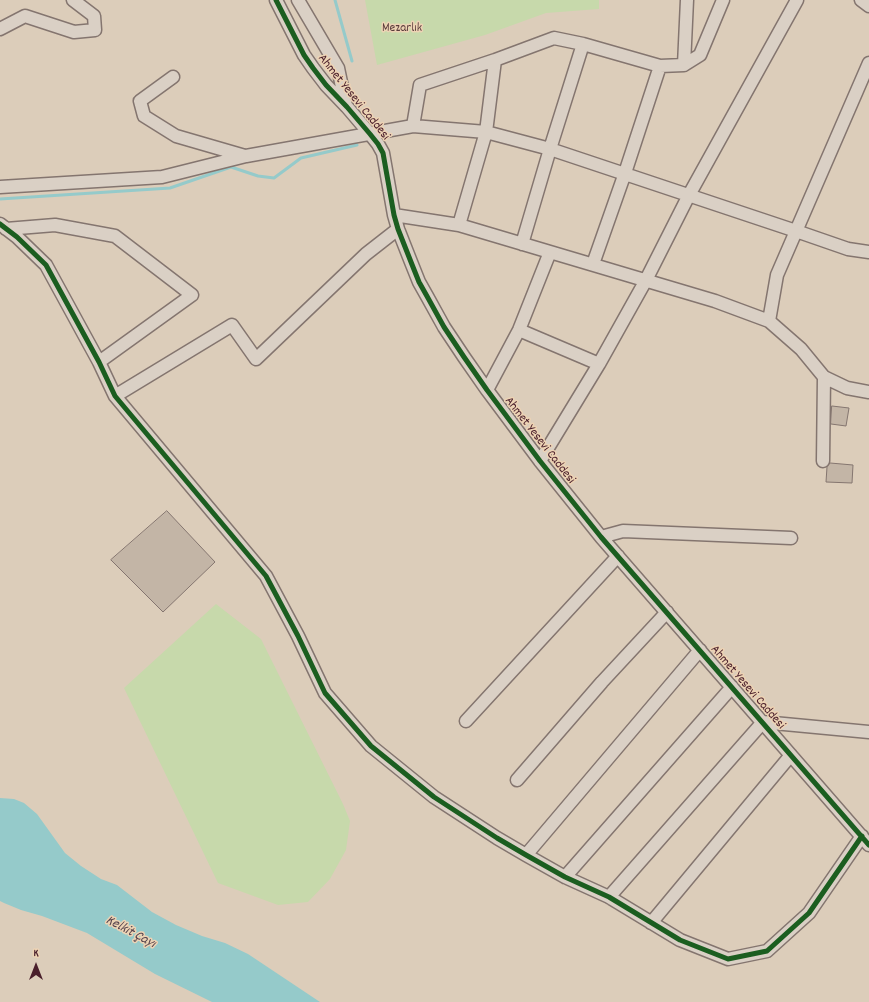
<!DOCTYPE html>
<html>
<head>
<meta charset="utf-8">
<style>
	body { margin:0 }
	#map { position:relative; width:869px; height:1002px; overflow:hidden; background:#dccdba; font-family:Dekko,sans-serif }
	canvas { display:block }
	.north { position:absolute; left:16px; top:946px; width:40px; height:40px; -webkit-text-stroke:3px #edd3b4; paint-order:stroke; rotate:0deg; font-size:11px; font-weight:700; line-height:16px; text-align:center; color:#4a1f2b }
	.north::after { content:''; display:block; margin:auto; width:14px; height:18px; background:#4a1f2b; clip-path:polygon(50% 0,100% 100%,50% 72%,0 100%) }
</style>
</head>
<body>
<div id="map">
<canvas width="869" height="1002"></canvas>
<div class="north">K</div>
</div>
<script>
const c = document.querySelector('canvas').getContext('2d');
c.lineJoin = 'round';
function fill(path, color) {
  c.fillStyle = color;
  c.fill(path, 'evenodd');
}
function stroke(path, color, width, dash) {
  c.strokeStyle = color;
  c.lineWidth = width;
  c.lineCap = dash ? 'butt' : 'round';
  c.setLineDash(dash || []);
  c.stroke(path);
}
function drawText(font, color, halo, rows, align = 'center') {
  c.font = font + ' Dekko,sans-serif';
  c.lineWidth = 3;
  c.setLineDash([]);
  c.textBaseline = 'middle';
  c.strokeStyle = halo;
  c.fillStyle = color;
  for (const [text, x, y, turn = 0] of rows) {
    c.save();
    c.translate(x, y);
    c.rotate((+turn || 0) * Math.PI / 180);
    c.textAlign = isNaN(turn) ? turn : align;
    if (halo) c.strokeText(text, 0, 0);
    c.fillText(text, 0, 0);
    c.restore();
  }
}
fill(new Path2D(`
	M365,0h234v9l-53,4 -61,22 -108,30z
	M216,604l45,35 82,165 7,17 -4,29 -16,29 -22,23 -30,3 -60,-22 -94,-195z`), '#c7d9ab');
fill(new Path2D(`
	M0,798l14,1 10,4 13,11 28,39 16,13 20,13 16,6 35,27 24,13 26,11 23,7 23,11 72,48h-108l-57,-28 -68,-41 -45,-17 -21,-6 -17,-7 -4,-2z`), '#95caca');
stroke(new Path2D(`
	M335,0l17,61
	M0,199l170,-11 61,-21 27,9 16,2 27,-20 56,-13`), '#95caca', 3);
const building = new Path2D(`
	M832,406l17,2 -3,18 -15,-2z
	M830,463l23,2 -1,18 -26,-1 1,-15z
	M167,511l48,51 -52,50 -52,-52z`);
fill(building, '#c3b5a6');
stroke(building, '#84756f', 1);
const minor = new Path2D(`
	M276,0l28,55 9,13 13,17 21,22 23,27 8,10 5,9 11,62 4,14 13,33 8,20 9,16 16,29 20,30 23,33 53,71 61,76 268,308
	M298,0l40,68 8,38
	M861,0l8,6
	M0,29l25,-13 49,16 21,-2 -1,-14 -21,-16
	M684,65l3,-65
	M173,77l-33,24 4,15 32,20 69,20
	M413,126l7,-41 75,-25 59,-22 29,6 77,22 24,-1 16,-10 23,-55
	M0,187l162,-10 84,-21 167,-30 73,6 64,17 246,82 52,18 21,3
	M394,215l65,10 256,76 54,20 32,28 23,28 23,11 22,4
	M0,224l17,13 29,28 53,97 16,34 151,180 32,60 27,57 46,53 63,51 63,41 29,17 39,22 44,20 71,43 48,19 39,-8 42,-38 53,-77
	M459,225l27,-93 9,-72
	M6,229l49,-4 60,11 77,59 -93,67
	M522,244l28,-95 33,-105
	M593,264l32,-91 35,-107
	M769,321l8,-46 92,-212
	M519,330l80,34
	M487,390l32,-60 31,-78
	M115,396l117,-71 24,34 110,-105 32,-25
	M540,461l59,-97 47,-84 43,-85 108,-195
	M823,461l1,-84
	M601,537l22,-6 168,7
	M466,721l152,-165
	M517,780l85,-98 65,-70
	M526,855l174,-205
	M565,877l167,-190
	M609,897l154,-175 106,10
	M651,923l140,-168`);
stroke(minor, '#84756f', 15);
stroke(minor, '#dad0c5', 12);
stroke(new Path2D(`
	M276,0l28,55 9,13 13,17 21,22 23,27 8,10 5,9 11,62 4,14 13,33 8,20 9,16 16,29 20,30 23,33 53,71 61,76 268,308
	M0,224l17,13 29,28 53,97 16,34 151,180 32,60 27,57 46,53 63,51 63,41 29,17 39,22 44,20 71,43 48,19 39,-8 42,-38 53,-77`), '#1b5e20', 5);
drawText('13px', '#5a3c3c', '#edd3b4', [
	["Mezarlık",402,29]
]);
drawText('13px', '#4a1f2b', '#edd3b4', [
	["Ahmet Yesevi Caddesi",353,98,51],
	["Ahmet Yesevi Caddesi",539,441,52],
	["Ahmet Yesevi Caddesi",747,688,49]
]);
drawText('italic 14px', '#53414c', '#edd3b4', [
	["Kelkit Çayı",130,933,28]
]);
</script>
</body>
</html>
